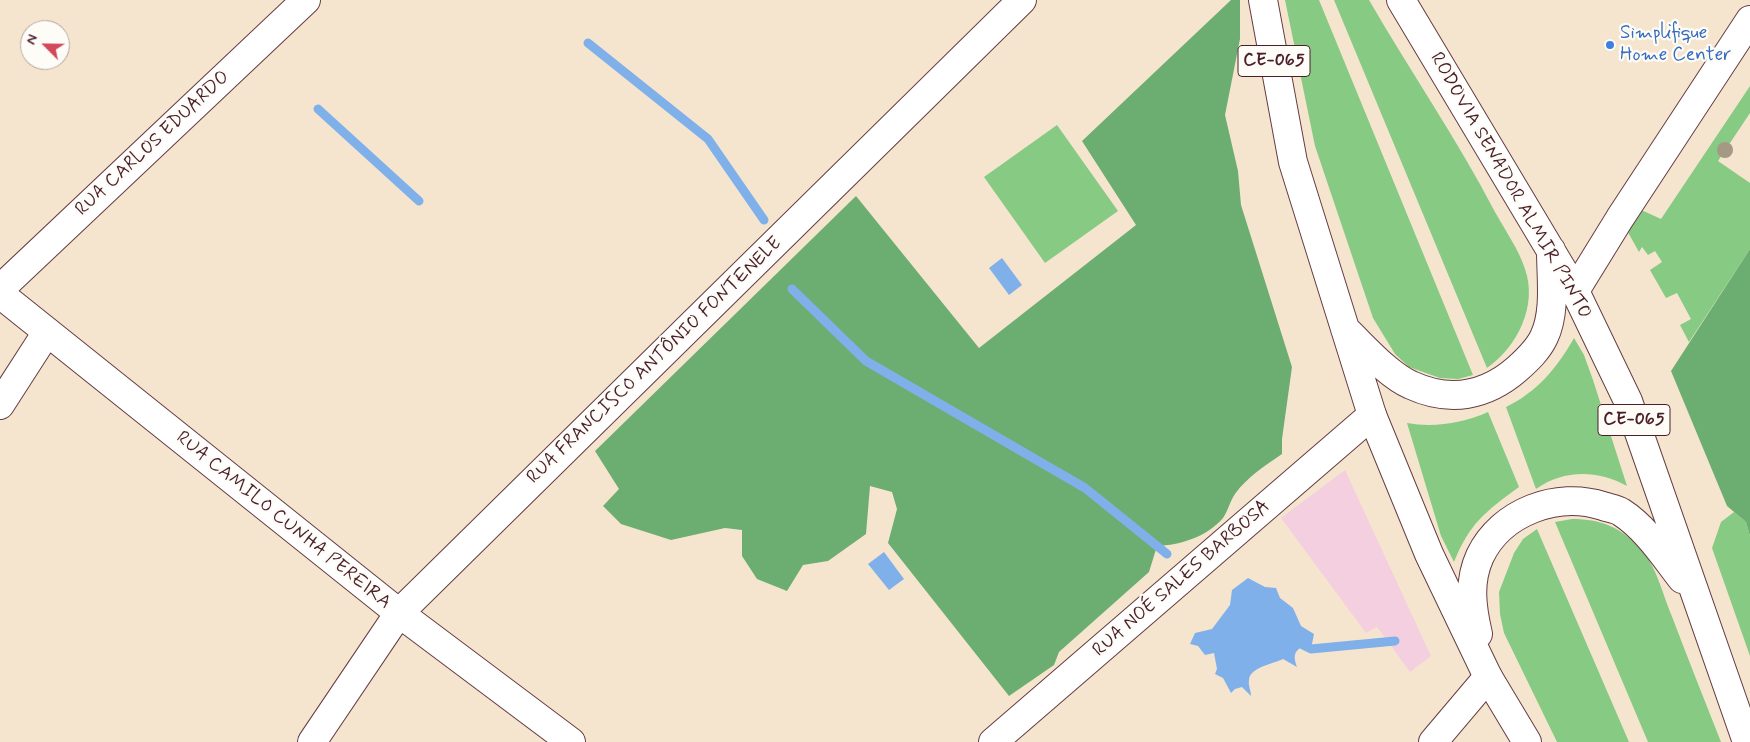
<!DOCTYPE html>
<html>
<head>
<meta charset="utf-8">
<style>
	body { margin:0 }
	#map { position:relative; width:1750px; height:742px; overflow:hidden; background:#f6e5ce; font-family:Mynerve,sans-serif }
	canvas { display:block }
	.north { position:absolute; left:20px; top:20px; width:50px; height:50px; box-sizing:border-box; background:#fdfcf7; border:1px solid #b5a4a5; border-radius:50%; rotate:293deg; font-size:14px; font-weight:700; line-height:20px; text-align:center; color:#4a1f2b }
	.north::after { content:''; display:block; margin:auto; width:18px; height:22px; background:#d1495b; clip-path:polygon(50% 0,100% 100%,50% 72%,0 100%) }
</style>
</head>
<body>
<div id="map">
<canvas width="1750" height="742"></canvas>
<div class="north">N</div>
</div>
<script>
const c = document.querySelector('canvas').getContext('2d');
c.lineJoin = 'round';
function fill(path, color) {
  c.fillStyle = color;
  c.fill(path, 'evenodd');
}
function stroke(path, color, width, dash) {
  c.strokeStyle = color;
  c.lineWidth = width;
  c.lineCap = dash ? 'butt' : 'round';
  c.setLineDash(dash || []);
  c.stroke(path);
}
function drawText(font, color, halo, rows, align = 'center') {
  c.font = font + ' Mynerve,sans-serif';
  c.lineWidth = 4.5;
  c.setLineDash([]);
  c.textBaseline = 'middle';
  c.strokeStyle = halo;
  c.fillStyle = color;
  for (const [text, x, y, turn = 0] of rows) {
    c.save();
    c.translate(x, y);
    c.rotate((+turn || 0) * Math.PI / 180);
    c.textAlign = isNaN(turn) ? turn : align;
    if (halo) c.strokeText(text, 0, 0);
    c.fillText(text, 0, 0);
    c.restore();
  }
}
fill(new Path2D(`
	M1345,470l86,186 -21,16 -33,-45 -11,6 -85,-115z`), '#f3cfe0');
fill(new Path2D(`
	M1285,0h34l154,375 -15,4 -18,-1 -31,-11 -14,-13 -22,-36 -58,-172z
	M1334,0h35c41,71 88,139 126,212 10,18 24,38 30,57 13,37 -8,78 -38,99z
	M1750,86v27l-32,48 32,22v66l-61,93 -9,-17 11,-6 -14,-26 -11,5 -16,-28 12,-8 -7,-11 -7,4 -6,-8 -3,5 -14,-25 12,-19 24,11z
	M1057,125l61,86 -73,52 -61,-86z
	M1574,338l10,17 9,25 34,106c-29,-16 -63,-17 -91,3l-30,-82c31,-15 51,-39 68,-69z
	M1488,412l31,75c-34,25 -49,36 -65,75l-13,-26 -34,-113c27,5 56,0 81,-11z
	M1734,512l12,10 4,14v120l-38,-108 9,-26z
	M1572,519c29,0 48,8 68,29 16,17 22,44 31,66 16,42 33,85 50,128h-73l-93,-220z
	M1537,529l92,213h-72l-53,-109 -4,-19 -1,-22 15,-39 9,-14z`), '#86ca83');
fill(new Path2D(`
	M1231,0h9v39l-15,76 13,56 3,34 51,162 -10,72v15c-16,11 -35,23 -47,40 -5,7 -7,17 -12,24 -16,19 -43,27 -66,28l-8,26 -90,80 -5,13 -45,31 -121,-153 9,-34 -5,-17 -22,-6 -4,48 -38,27 -25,4 -16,26 -30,-12 -15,-23v-26l-17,-2 -54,12 -50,-16 -18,-18 16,-17 -24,-38 261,-255 123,152 157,-123 -54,-84z
	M1750,249v287l-4,-14 -19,-16 -56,-135z`), '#6cae71');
fill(new Path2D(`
	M1002,258l20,27 -13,10 -20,-27z
	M884,552l20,27 -15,11 -21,-26z
	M1248,578l17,9 11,1 4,10 13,10 8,18 13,8 -3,15 -7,-4c-10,7 -11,10 -7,22l-14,-8c-10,5 -33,8 -34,21 -1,5 2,11 2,16l-9,-9 -7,2 -4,4 -8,-15 -8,-4 2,-5 -3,-16 -9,2 -7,-9 -8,-2 5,-11 17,-4 18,-24 2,-15z`), '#7fb0ea');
stroke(new Path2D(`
	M588,43l120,96 56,81
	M318,109l101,92
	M792,289l74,72 219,127 82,66
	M1295,641l16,8 84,-8`), '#7fb0ea', 9);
const street = new Path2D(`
	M0,289l306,-289
	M1575,291l45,-73 130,-198
	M0,405l47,-73
	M312,742l87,-129 172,129
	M993,742l379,-327
	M1433,742l55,-65`);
const secondary = new Path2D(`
	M0,294l399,319 623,-613`);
const primary = new Path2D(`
	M1263,0l30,162 79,253 57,139 59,123 39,65
	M1401,0l174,291 53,110 119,341
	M1345,329c18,17 43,46 66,56 39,18 75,11 106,-16 10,-9 21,-19 27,-32 12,-25 7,-59 7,-87
	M1478,634c-6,-26 -10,-52 2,-78 21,-44 77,-65 123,-50 5,2 13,3 18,6 25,16 43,44 61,67`);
stroke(street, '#643d43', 30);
stroke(secondary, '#643d43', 30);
stroke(primary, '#643d43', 30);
stroke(street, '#fff', 28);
stroke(secondary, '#fff', 28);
stroke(primary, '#fff', 28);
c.fillStyle = '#a39985';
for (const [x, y] of [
	[1725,150]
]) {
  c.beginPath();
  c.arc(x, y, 8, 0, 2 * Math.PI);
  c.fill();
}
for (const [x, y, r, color] of [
	[1610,45,5,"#3f7fe0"]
]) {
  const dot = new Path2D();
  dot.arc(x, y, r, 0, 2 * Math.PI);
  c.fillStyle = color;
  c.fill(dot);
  stroke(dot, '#fdfcf7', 2);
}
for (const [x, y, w] of [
	[1274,61,72],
	[1634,420,72]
]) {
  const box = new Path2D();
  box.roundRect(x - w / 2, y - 15.5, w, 31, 4);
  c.fillStyle = '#fdfcf7';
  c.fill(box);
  stroke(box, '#4a1f2b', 1);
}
drawText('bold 18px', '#4a1f2b', null, [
	["CE-065",1274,61],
	["CE-065",1634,420]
]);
drawText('19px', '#366cbe', '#fdfcf7', [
	["Simplifique",1620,34],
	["Home Center",1620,56]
], 'left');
drawText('19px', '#4a1f2b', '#fdfcf7', [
	["RUA CARLOS EDUARDO",153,144,-43],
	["RODOVIA SENADOR ALMIR PINTO",1510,186,60],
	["RUA FRANCISCO ANTÔNIO FONTENELE",655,361,-44],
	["RUA CAMILO CUNHA PEREIRA",283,521,39],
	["RUA NOÉ SALES BARBOSA",1182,579,-41]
]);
</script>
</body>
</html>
